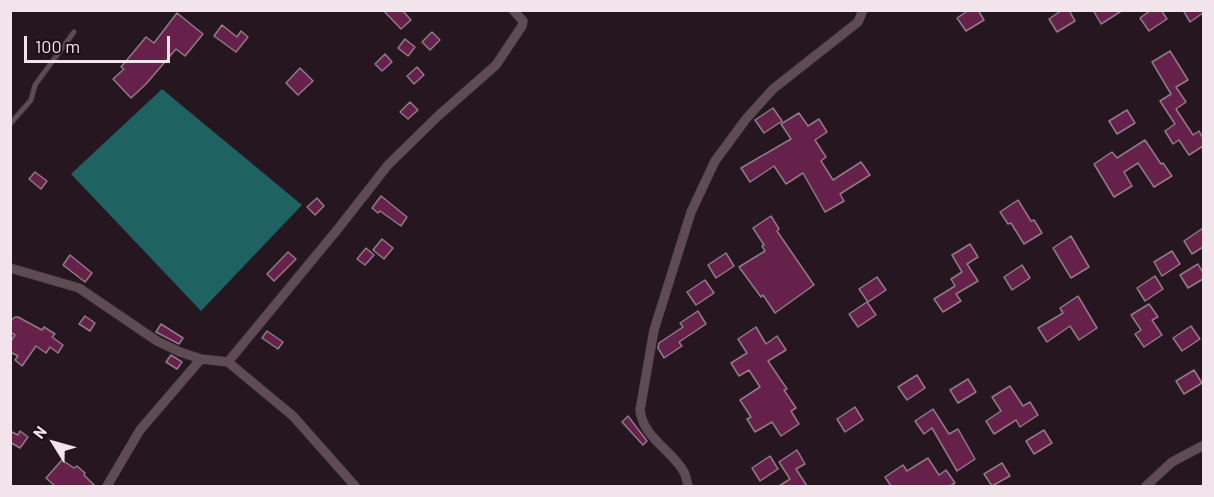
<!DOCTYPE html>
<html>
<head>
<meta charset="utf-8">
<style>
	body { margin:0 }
	#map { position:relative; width:1214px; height:497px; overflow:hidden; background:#26161f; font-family:Barlow,sans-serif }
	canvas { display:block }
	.frame { position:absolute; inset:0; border:12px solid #f1e5eb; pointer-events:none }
	.north { position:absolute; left:24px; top:413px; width:60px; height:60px; -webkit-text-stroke:4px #1d0d16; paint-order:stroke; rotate:307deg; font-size:16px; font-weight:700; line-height:24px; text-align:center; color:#f1e5eb }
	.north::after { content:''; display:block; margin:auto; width:21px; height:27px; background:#f1e5eb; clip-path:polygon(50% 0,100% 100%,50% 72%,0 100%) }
	.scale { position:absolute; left:24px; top:36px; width:146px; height:27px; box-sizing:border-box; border:3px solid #f1e5eb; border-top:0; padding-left:8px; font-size:18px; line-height:21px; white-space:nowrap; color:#f1e5eb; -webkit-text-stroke:4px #1d0d16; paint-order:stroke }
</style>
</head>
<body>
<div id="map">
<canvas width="1214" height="497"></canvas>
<div class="frame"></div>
<div class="north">N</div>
<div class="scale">100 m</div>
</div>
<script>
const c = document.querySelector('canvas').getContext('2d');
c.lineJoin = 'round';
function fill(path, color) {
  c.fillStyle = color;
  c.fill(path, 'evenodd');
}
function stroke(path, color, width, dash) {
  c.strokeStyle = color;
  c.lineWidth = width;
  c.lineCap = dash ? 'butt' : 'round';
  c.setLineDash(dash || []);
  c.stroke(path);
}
fill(new Path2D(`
	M162,89l140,116 -101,106 -130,-137z`), '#1e6261');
const building = new Path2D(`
	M383,10h19l9,10 -10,9z
	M969,10h9l6,10 -18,11 -9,-13z
	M1062,10h7l6,11 -18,11 -8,-13z
	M1093,10h30l-22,14z
	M1151,10h10l6,9 -18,12 -9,-13z
	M1183,10h20v3l-13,9z
	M177,13l26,21 -18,22 -9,-7 -30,35 -15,14 -18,-19 11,-10 -3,-2 25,-30 8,6z
	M222,25l15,12 4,-6 7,6 -12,15 -22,-16z
	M432,32l8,8 -10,10 -8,-8z
	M405,39l10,8 -7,9 -10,-8z
	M1170,51l18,29 -12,7 10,15 -10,7 17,26 6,-4 4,7v8l-14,9 -10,-15 -6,4 -8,-13 10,-7 -15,-23 11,-7 -19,-32z
	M385,54l7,8 -10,9 -7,-7z
	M417,67l7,8 -10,9 -7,-8z
	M300,68l13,13 -15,14 -12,-12z
	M410,102l8,8 -10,9 -8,-7z
	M773,108l9,13 -18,12 -9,-13z
	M1127,110l8,13 -18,11 -8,-13z
	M799,113l9,13 11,-7 8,13 -12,8 11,17 -5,4 12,19 28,-18 9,13 -30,19 4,7 -19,11 -22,-39 -17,11 -12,-18 -24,16 -9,-14 50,-29 -10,-15z
	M1145,140l16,24 2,-1 9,13 -18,11 -16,-24 -14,9 8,14 -18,11 -20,-33 18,-12 5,6z
	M35,172l12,9 -6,8 -12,-10z
	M381,196l26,21 -6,9 -21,-15 -2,2 -6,-5z
	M317,198l7,8 -9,9 -8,-8z
	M1018,200l13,21 3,-1 8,13 -18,11 -13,-21 -3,1 -8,-12z
	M771,216l8,13 -2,2 37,54 -39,28 -12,-18 -2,2 -22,-30 26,-16 -3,-5 2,-1 -11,-17z
	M1203,228v19l-11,7 -8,-13z
	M1071,236l18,31 -18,11 -18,-30z
	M382,239l11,9 -9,11 -11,-9z
	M970,244l8,13 -11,7 11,17 -22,13 5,7 -18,11 -9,-13 21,-13 -4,-7 11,-7 -10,-17z
	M366,248l8,7 -9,10 -8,-6z
	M1172,251l8,13 -18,12 -8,-14z
	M288,252l8,7 -22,22 -7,-7z
	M726,253l8,13 -18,12 -8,-13z
	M70,255l22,18 -7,9 -22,-17z
	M1198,264l5,9v6l-15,9 -8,-13z
	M1022,265l8,13 -18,12 -8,-13z
	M1155,276l8,13 -18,12 -8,-13z
	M877,277l9,13 -18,12 -9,-13z
	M705,280l9,13 -18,12 -9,-13z
	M1078,296l19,32 -18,12 -9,-14 -23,16 -9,-14 25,-15 -3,-5z
	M867,302l9,13 -18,12 -9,-13z
	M1149,304l9,13 -6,3 10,15 -18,12 -9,-13 6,-4 -10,-15z
	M698,311l8,13 -27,18 3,4 -18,12 -6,-10 1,-5 24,-16 -3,-4z
	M85,316l10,7 -5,8 -11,-7z
	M15,317h3l24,13 2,-3 11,7 -3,3 11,8 -5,8 -8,-6 -4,6 -10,-7 -14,20 -7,-6 3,-4 -8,-4v-10l5,-7 -5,-3v-11z
	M161,324l22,14 -4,6 -23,-12z
	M1191,326l9,13 -18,12 -9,-13z
	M756,327l10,17 11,-8 9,14 -18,11 19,28 -3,1 12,18 -5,3 8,13 -18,12 -9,-14 -17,10 -8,-13 4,-2 -11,-17 20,-13 -11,-17 -10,6 -8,-13 16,-10 -9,-14z
	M267,331l16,11 -5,7 -16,-11z
	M171,355l11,7 -5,7 -11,-7z
	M1194,370l8,13 -18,11 -8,-13z
	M917,375l8,13 -18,12 -9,-13z
	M968,379l8,13 -18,11 -8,-13z
	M1010,386l13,20 7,-4 8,13 -18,12 -4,-7 -22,14 -8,-13 15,-10 -9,-14z
	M855,407l8,13 -18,12 -8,-13z
	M933,409l16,25 9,-5 17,30 -18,12 -25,-43 -8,6 -9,-13z
	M628,416l19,25 -4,4 -21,-23z
	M1044,430l8,13 -18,11 -8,-13z
	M10,431l8,4 2,-4 8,6 -8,11 -10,-6z
	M797,450l8,14 -9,5 11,17h-28l11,-7 -11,-17z
	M770,456l8,13 -18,12 -8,-13z
	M928,458l11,17 7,-5 9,13 -5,3h-59l-6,-9 18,-12 4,6z
	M62,460l12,8 3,-2 8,7 -1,2 11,11h-40l-9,-8z
	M1002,463l8,13 -18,10 -8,-12z`);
fill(building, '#66214a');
stroke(building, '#907b85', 1.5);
const lane = new Path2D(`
	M10,124l21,-24 4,-15 39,-53`);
const street = new Path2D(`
	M10,268l69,20 78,53 23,11 21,7 27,3 65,54 62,70
	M228,362l109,-132 51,-65 50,-49 58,-51 26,-39 1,-5 -10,-11
	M107,486l33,-56 61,-71
	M688,486c-1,-4 -2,-10 -4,-14 -12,-22 -41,-34 -44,-62l14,-80 37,-118 24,-51 31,-42 27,-30 85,-67 5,-12
	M1146,486l26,-24 32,-17`);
stroke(lane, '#3c3036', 6);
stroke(street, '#3c3036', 10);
stroke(lane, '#5e4b54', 4.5);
stroke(street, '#5e4b54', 9);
</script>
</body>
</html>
